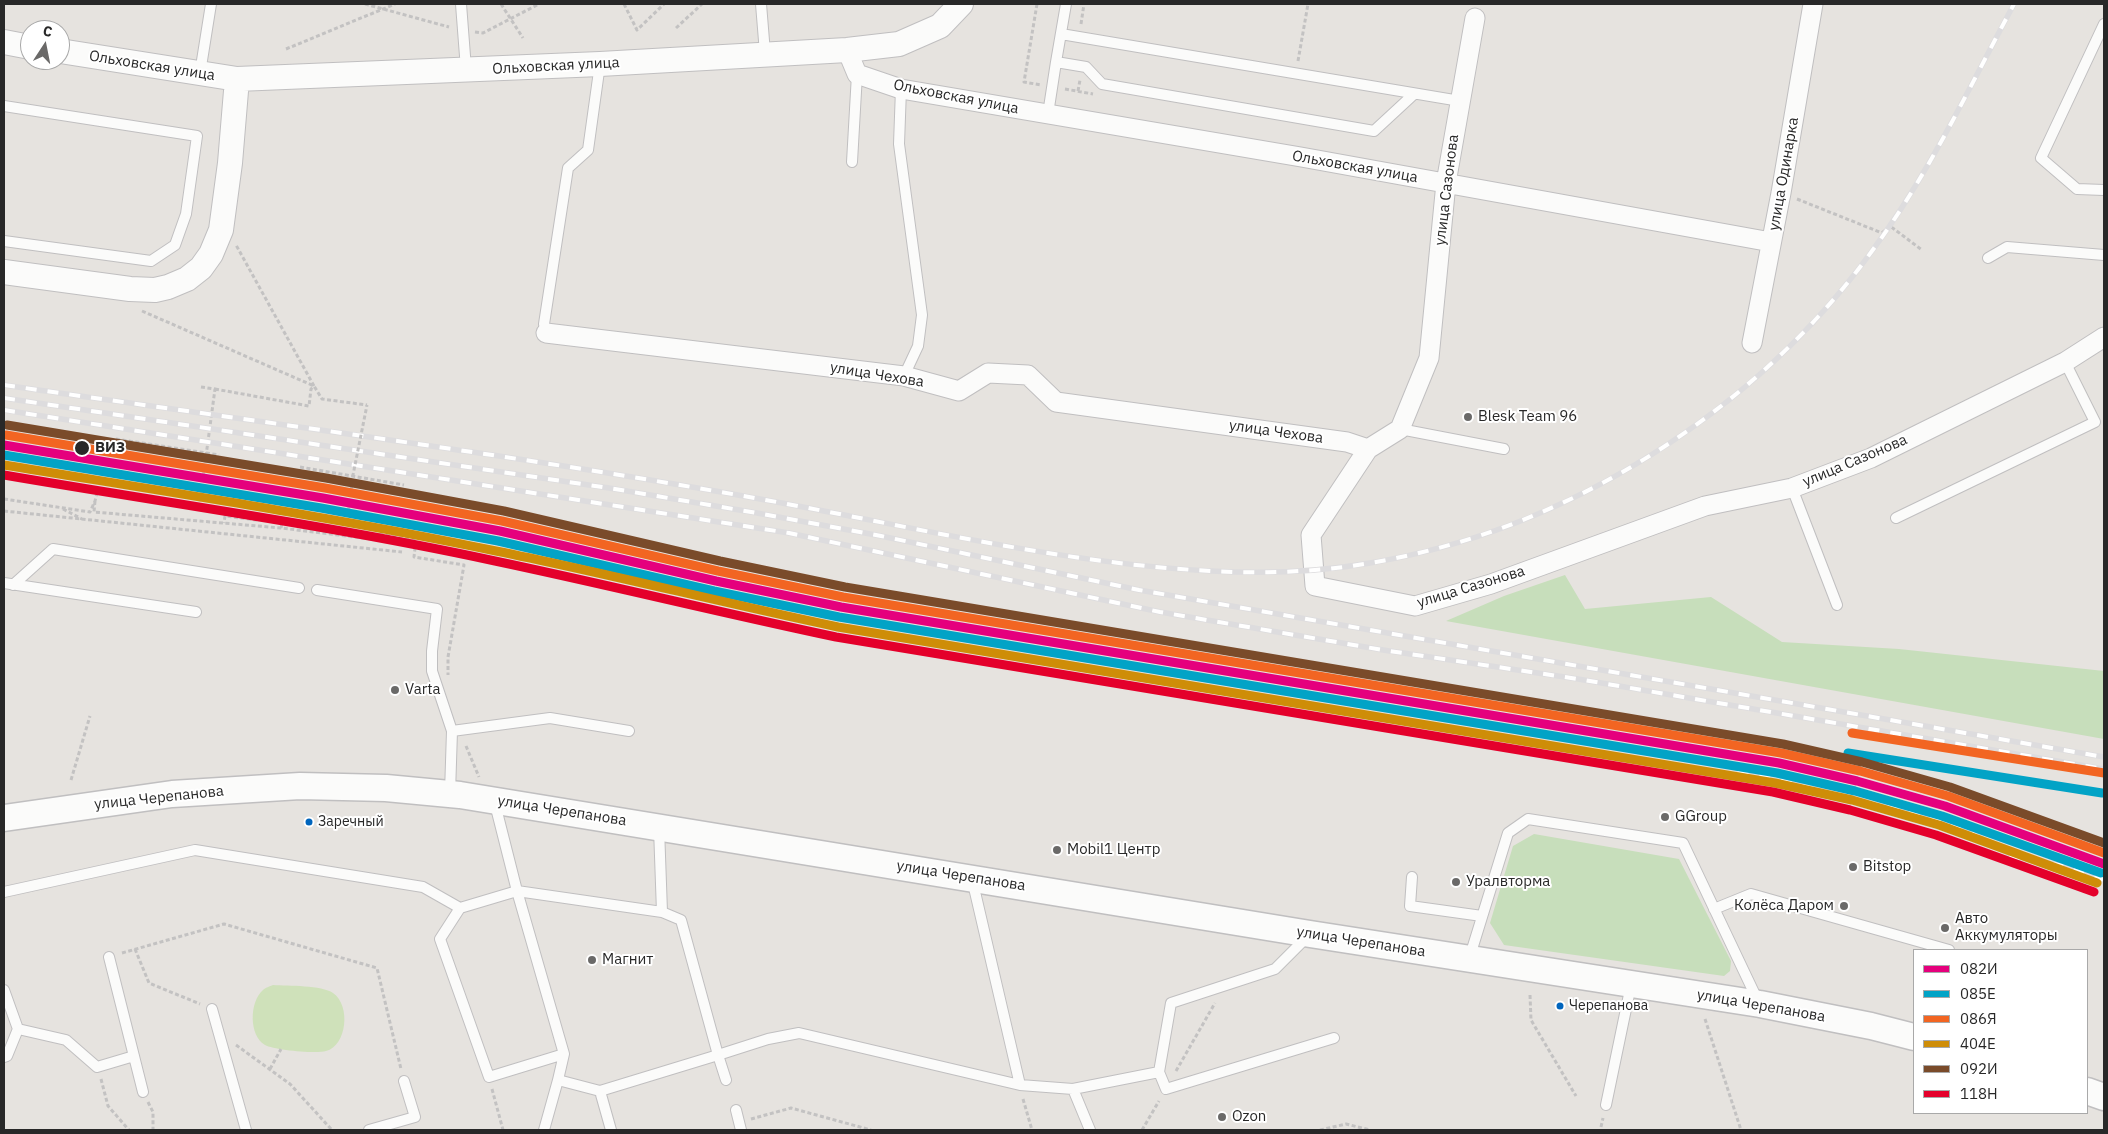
<!DOCTYPE html>
<html>
<head>
<meta charset="utf-8">
<style>
	body { margin:0 }
	#map { position:relative; width:2108px; height:1134px; overflow:hidden; background:#e6e3df; font-family:"IBM Plex Sans",sans-serif }
	canvas { display:block }
	.frame { position:absolute; inset:0; border:5px solid #282828; pointer-events:none }
	.legend { position:absolute; left:1913px; top:949px; width:175px; height:165px; box-sizing:border-box; background:#fff; border:1px solid #a9a9a9; margin:0; padding:6px 9px; list-style:none; font-size:15px; color:#282828 }
	.legend li { display:flex; align-items:center; gap:10px; height:25px }
	.legend b { width:25px; border:1px solid #a9a9a9 }
	.north { position:absolute; left:20px; top:20px; width:50px; height:50px; box-sizing:border-box; background:#fff; border:1px solid #a9a9a9; border-radius:50%; rotate:11deg; font-size:14px; font-weight:700; line-height:20px; text-align:center; color:#282828 }
	.north::after { content:''; display:block; margin:auto; width:18px; height:22px; background:#6a6968; clip-path:polygon(50% 0,100% 100%,50% 72%,0 100%) }
</style>
</head>
<body>
<div id="map">
<canvas width="2108" height="1134"></canvas>
<div class="frame"></div>
<ul class="legend">
<li><b style="height:6px;background:#e5007d"></b>082И</li>
<li><b style="height:6px;background:#02a3c6"></b>085Е</li>
<li><b style="height:6px;background:#f26522"></b>086Я</li>
<li><b style="height:6px;background:#ce8d08"></b>404Е</li>
<li><b style="height:6px;background:#7a4b2a"></b>092И</li>
<li><b style="height:6px;background:#e4002b"></b>118Н</li>
</ul>
<div class="north">С</div>
</div>
<script>
const c = document.querySelector('canvas').getContext('2d');
c.lineJoin = 'round';
function fill(path, color) {
  c.fillStyle = color;
  c.fill(path, 'evenodd');
}
function stroke(path, color, width, dash) {
  c.strokeStyle = color;
  c.lineWidth = width;
  c.lineCap = dash ? 'butt' : 'round';
  c.setLineDash(dash || []);
  c.stroke(path);
}
function drawText(font, color, halo, rows, align = 'center') {
  c.font = font + ' "IBM Plex Sans",sans-serif';
  c.lineWidth = 4;
  c.setLineDash([]);
  c.textBaseline = 'middle';
  c.strokeStyle = halo;
  c.fillStyle = color;
  for (const [text, x, y, turn = 0] of rows) {
    c.save();
    c.translate(x, y);
    c.rotate((+turn || 0) * Math.PI / 180);
    c.textAlign = isNaN(turn) ? turn : align;
    if (halo) c.strokeText(text, 0, 0);
    c.fillText(text, 0, 0);
    c.restore();
  }
}
fill(new Path2D(`
	M1565,575l20,34 126,-12 71,45 117,7 205,22v68l-658,-118 58,-25z
	M1534,834l145,25 52,102 -1,10 -6,5 -220,-31 -14,-22 23,-77z`), '#c7debb');
fill(new Path2D(`
	M273,985c15,1 49,0 60,8 18,12 14,53 -7,58 -10,3 -52,-1 -61,-6 -16,-9 -16,-43 -2,-55 2,-2 7,-4 10,-5z`), '#cfe1ba');
const service = new Path2D(`
	M461,4l5,65
	M761,4l4,49
	M1066,4l-10,58 30,5 16,17 272,47 40,-37
	M2104,24l-63,134 36,31 27,1
	M1061,34l399,67
	M200,73l11,-69
	M901,89l-2,55 23,171 -4,31 -14,30
	M4,106l193,30 -11,78 -11,31 -24,16 -147,-20
	M1048,114l8,-52
	M852,162l5,-88
	M1988,258l19,-11 97,8
	M546,333l-2,-9 24,-156 20,-18 12,-86
	M1400,429l104,20
	M1792,488l45,117
	M1896,518l199,-96 -30,-60
	M4,583l192,29
	M13,585l40,-36 246,39
	M317,590l120,19 -5,42v20l20,60 -2,62
	M452,731l98,-13 79,13
	M494,800l23,91 47,163 -6,26 42,11 11,39
	M1412,877l-2,29 72,10
	M972,879l48,206
	M4,892l191,-42 228,37 37,21
	M1714,909l37,-15 198,56
	M1308,936l-33,33 -104,34 -12,69 7,17 168,-51
	M109,957l34,135
	M1469,959l39,-126 20,-14 155,24 75,158
	M4,990l14,39 -11,27 -3,1
	M212,1009l34,121
	M18,1029l48,11 31,27 37,-11
	M564,1054l-75,23 -49,-138 20,-31 57,-17 145,21 -3,-84
	M726,1080l-8,-25 50,-16 31,-6 221,52 53,4 86,-17
	M1073,1089l17,41
	M600,1091l118,-36 -37,-135 -19,-8
	M1606,1105l25,-120
	M736,1110l5,20
	M369,1130l46,-13 -11,-36
	M544,1130l14,-50`);
const minor = new Path2D(`
	M1475,18l-29,165 -17,175 -29,71 -32,20 -57,86 4,51 100,20 76,-22 214,-78 87,-18 79,-30 194,-96 39,-25
	M847,50l10,24 44,15 400,68 470,85
	M546,333l358,43 55,15 29,-18 40,2 28,27 291,40 21,7
	M1752,343l29,-150 32,-189`);
const tertiary = new Path2D(`
	M4,42l26,5
	M60,51l177,28 363,-15 247,-14 52,-6 41,-18 21,-22
	M4,272l126,17 25,1 13,-3 19,-8 14,-11 10,-14 10,-24 9,-67 7,-84`);
const secondary = new Path2D(`
	M4,818l168,-24 128,-8 86,2 74,7 850,139 450,70 111,22 43,11
	M2087,1091l17,6`);
stroke(service, '#c0bfc0', 12);
stroke(minor, '#c0bfc0', 21);
stroke(tertiary, '#c0bfc0', 26);
stroke(secondary, '#c0bfc0', 29);
stroke(new Path2D(`
	M365,4l84,23
	M501,4l22,34
	M624,4l13,26 27,-26
	M1037,4l-13,78 17,3
	M1081,24l3,-20
	M676,28l26,-24
	M475,32l8,1 56,-29
	M286,49l109,-45
	M1298,61l10,-57
	M1065,89l28,5
	M1078,91l2,-11
	M1797,199l85,34 8,-7 32,24
	M142,311l172,75 8,13 45,6
	M201,387l14,2 -16,119 17,3 5,-1 36,7 -1,3 -31,-4 -1,7
	M215,389l94,17 2,-17 3,-3 -78,-141
	M116,439l103,16
	M300,467l104,18
	M4,499l86,13 5,-11 2,-8h5l97,15
	M95,501l-1,11 187,16 90,11 10,-5 35,5 -2,18 50,8 -16,92v18
	M63,509l19,10
	M4,511l398,41
	M281,528l3,-15 63,9
	M466,746l13,31
	M71,780l19,-64
	M135,949l14,34 51,21
	M122,953l102,-29 153,44 24,101
	M1530,995l1,25 45,76
	M1705,1019l36,111
	M236,1045l54,39 42,46
	M270,1069l11,-20
	M1176,1071l39,-68
	M101,1079l7,27 21,24
	M492,1089l11,41
	M1023,1099l9,31
	M148,1102l5,10v18
	M751,1119l40,-11 80,22
	M1601,1127l2,-9
	M1142,1130l17,-29
	M1320,1130l26,-6 24,6`), '#c3c2c2', 3, [4, 2.5]);
stroke(service, '#fbfbfa', 10);
stroke(minor, '#fbfbfa', 19);
stroke(tertiary, '#fbfbfa', 24);
stroke(secondary, '#fbfbfa', 26);
const rail = new Path2D(`
	M4,385c248,36 498,68 745,112 153,27 306,66 462,74 53,3 107,1 159,-8 197,-33 385,-151 502,-312 57,-77 97,-163 142,-247
	M4,398l605,90 148,25 124,23 258,54 965,167
	M4,410l785,123 371,79 223,38 195,29 526,90
	M1738,770l185,46 41,13 50,28 56,10 34,13`);
stroke(rail, '#dddcde', 5.5);
stroke(rail, '#fff', 4, [11]);
stroke(new Path2D(`
	M347,522l6,-47 14,-70`), '#c3c2c2', 3, [4, 2.5]);
stroke(new Path2D(`
	M4,445l319,53 177,33 216,50 125,26 938,156 78,18 88,25 159,58`), '#e5007d', 9);
stroke(new Path2D(`
	M4,455l317,53 177,33 216,50 125,26 938,156 78,18 87,25 159,57
	M1848,753l254,40`), '#02a3c6', 9);
stroke(new Path2D(`
	M6,435l319,53 177,33 216,50 125,26 938,156 79,18 88,25 156,57
	M1852,733l252,40`), '#f26522', 9);
stroke(new Path2D(`
	M4,465c164,27 329,52 492,86 114,23 227,52 342,76l937,156 77,17 87,25 158,58`), '#ce8d08', 9);
stroke(new Path2D(`
	M7,425l319,53 178,33 216,50 125,26 938,157 79,18 88,25 154,56`), '#7a4b2a', 9);
stroke(new Path2D(`
	M4,475c163,28 329,51 491,86 114,24 227,52 341,76l937,155 77,18 86,25 158,57`), '#e4002b', 9);
for (const [x, y, r, color] of [
	[1468,417,5,"#6a6968"],
	[82,448,8,"#282828"],
	[395,690,5,"#6a6968"],
	[1665,817,5,"#6a6968"],
	[309,822,4.5,"#0065bd"],
	[1057,850,5,"#6a6968"],
	[1853,867,5,"#6a6968"],
	[1456,882,5,"#6a6968"],
	[1844,906,5,"#6a6968"],
	[1945,928,5,"#6a6968"],
	[592,960,5,"#6a6968"],
	[1560,1006,4.5,"#0065bd"],
	[1222,1117,5,"#6a6968"]
]) {
  const dot = new Path2D();
  dot.arc(x, y, r, 0, 2 * Math.PI);
  c.fillStyle = color;
  c.fill(dot);
  stroke(dot, '#fff', 2);
}
drawText('14px', '#282828', '#fff', [
	["Заречный",318,822],
	["Черепанова",1569,1006]
], 'left');
drawText('15px', '#282828', '#fff', [
	["Ольховская улица",152,66,9],
	["Ольховская улица",556,66,-3],
	["Ольховская улица",956,97,11],
	["Ольховская улица",1355,167,10],
	["улица Одинарка",1784,174,-80],
	["улица Сазонова",1447,190,-83],
	["улица Чехова",877,375,9],
	["улица Чехова",1276,432,8],
	["улица Сазонова",1855,461,-23],
	["улица Сазонова",1471,587,-17],
	["улица Черепанова",159,798,-6],
	["улица Черепанова",562,811,9],
	["улица Черепанова",961,876,9],
	["улица Черепанова",1361,942,9],
	["улица Черепанова",1761,1006,10]
]);
drawText('15px', '#282828', '#fff', [
	["Blesk Team 96",1478,417],
	["Varta",405,690],
	["GGroup",1675,817],
	["Mobil1 Центр",1067,850],
	["Bitstop",1863,867],
	["Уралвторма",1466,882],
	["Колёса Даром",1834,906,"right"],
	["Авто",1955,919],
	["Аккумуляторы",1955,936],
	["Магнит",602,960],
	["Ozon",1232,1117]
], 'left');
drawText('bold 15px', '#282828', '#fff', [
	["ВИЗ",95,448]
], 'left');
</script>
</body>
</html>
